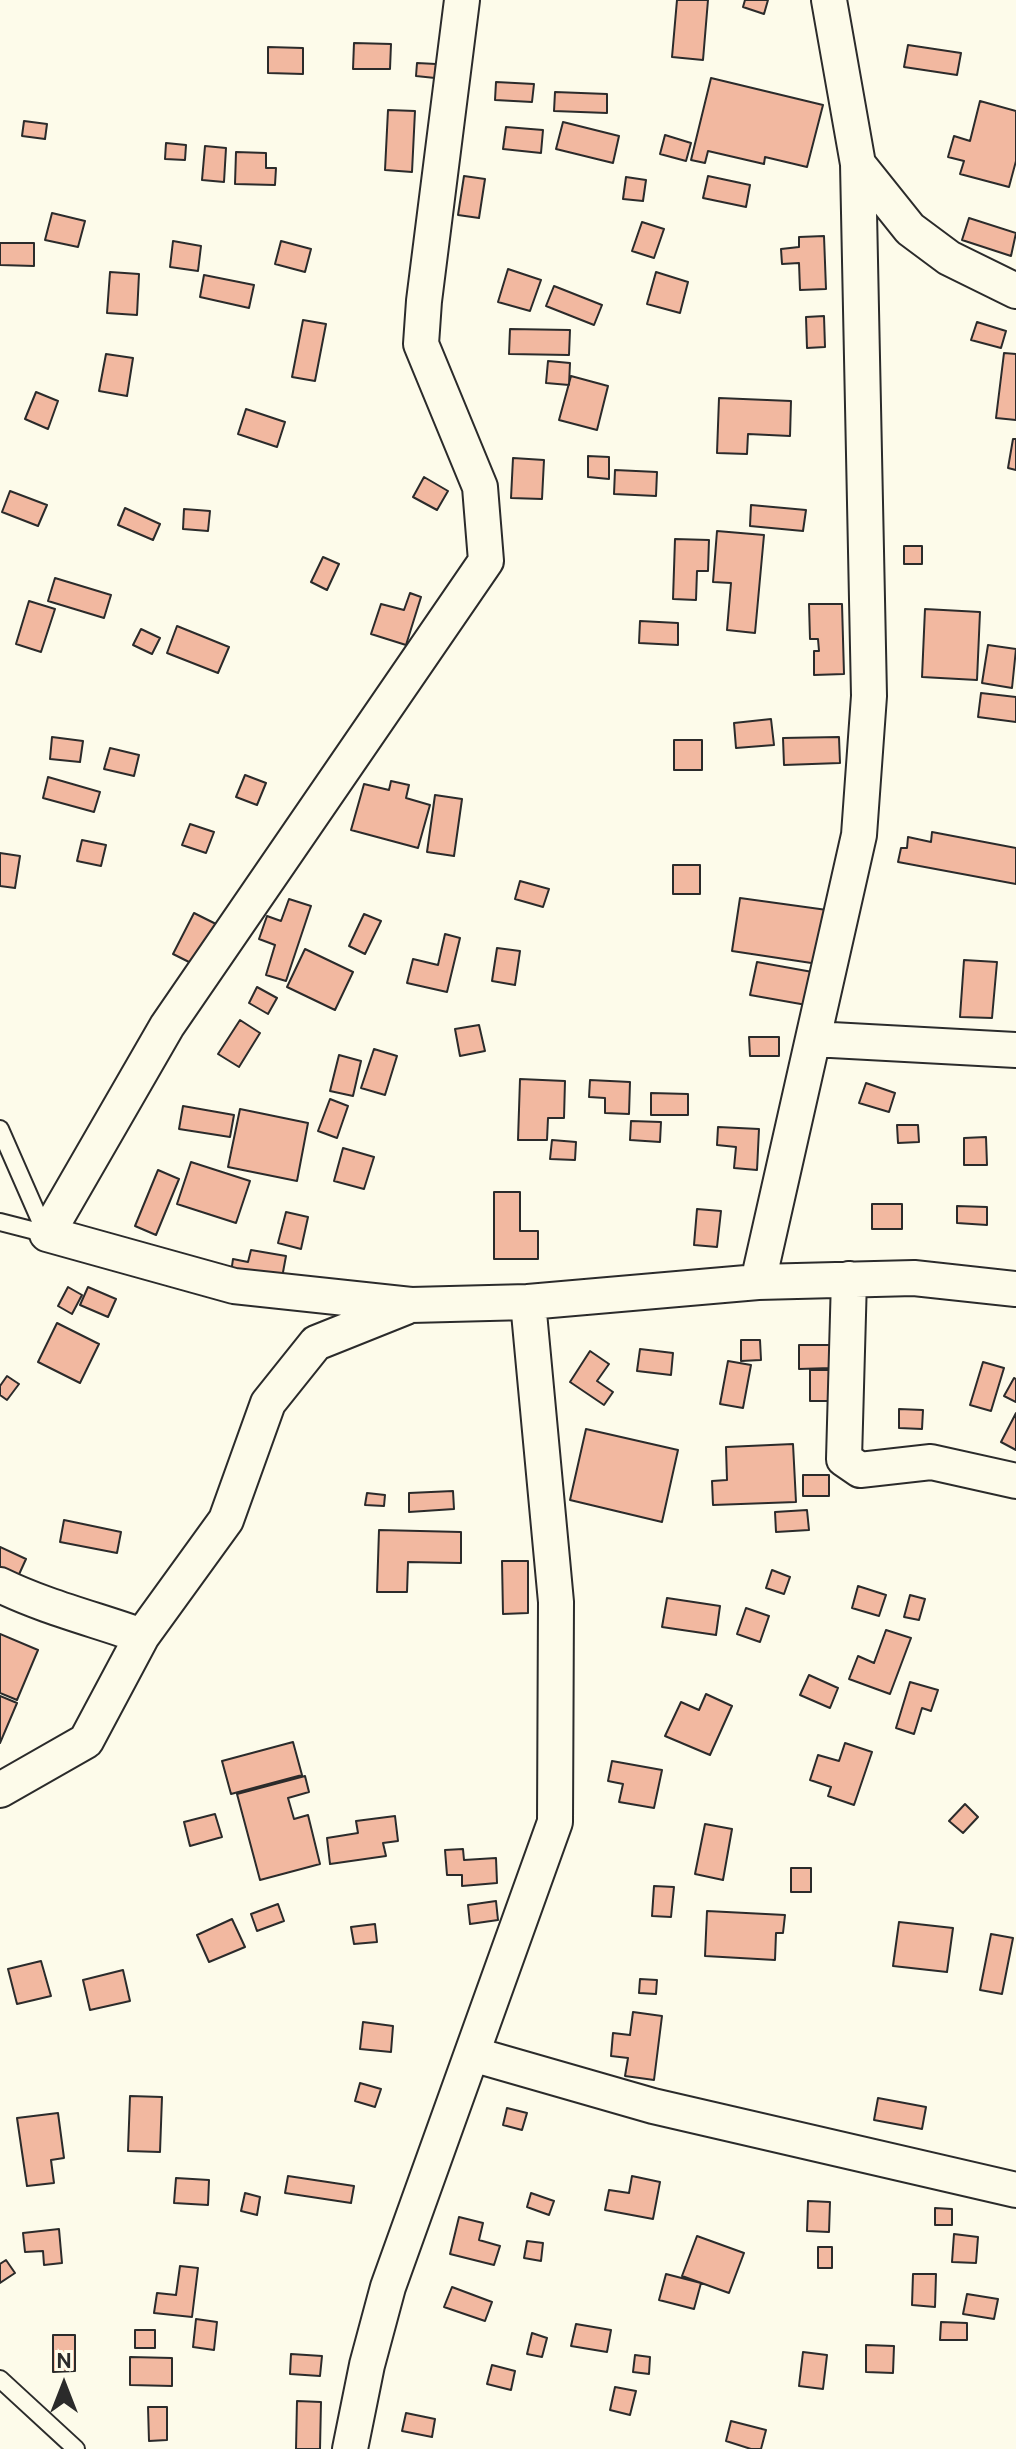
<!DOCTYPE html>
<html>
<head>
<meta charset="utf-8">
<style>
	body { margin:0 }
	#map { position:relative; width:1016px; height:2449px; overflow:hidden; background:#fdfbea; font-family:Cabin,sans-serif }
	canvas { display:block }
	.north { position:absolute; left:24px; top:2345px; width:80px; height:80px; -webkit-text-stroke:6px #fdfbea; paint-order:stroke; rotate:0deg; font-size:22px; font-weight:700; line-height:32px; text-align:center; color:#2b2b2b }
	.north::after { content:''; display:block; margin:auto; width:28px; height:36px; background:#2b2b2b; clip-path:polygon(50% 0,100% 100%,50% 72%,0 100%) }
</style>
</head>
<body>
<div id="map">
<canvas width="1016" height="2449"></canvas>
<div class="north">N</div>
</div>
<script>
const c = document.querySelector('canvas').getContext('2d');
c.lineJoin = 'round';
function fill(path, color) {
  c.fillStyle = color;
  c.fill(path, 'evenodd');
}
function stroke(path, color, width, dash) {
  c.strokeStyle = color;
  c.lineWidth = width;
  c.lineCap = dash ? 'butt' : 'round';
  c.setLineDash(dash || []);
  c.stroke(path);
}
const building = new Path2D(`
	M677,0h31l-5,60 -31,-3z
	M745,0h23l-4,14 -21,-7z
	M354,43l37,1 -1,25h-37z
	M908,45l53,8 -4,22 -53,-8z
	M268,47l35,1v26l-35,-1z
	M417,63l19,1 -1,14 -19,-2z
	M711,78l112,27 -16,62 -42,-10 -1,7 -56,-13 -3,12 -14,-3z
	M496,82l38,2 -2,18 -37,-2z
	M555,92l52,2v19l-53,-2z
	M980,101l36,10v50l-7,26 -49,-13 4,-13 -16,-4 6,-21 16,5z
	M388,110l27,1 -3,61 -27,-2z
	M24,121l23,3 -2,15 -23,-3z
	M563,122l56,14 -6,27 -57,-14z
	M506,127l37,3 -2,23 -38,-4z
	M665,135l26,8 -5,18 -26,-7z
	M166,143l20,2 -1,15 -20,-1z
	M205,146l21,2 -2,34 -22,-2z
	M236,152l30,1v15h10l-1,17 -40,-1z
	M464,176l21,3 -6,39 -21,-3z
	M708,176l42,9 -4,22 -43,-9z
	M626,177l20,3 -3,21 -20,-2z
	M52,213l33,8 -7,26 -33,-7z
	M969,218l47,15 -5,23 -49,-16z
	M642,222l22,7 -10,29 -22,-7z
	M824,236l2,53 -26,1 -1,-27 -17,1 -1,-15 18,-2v-10z
	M173,241l28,5 -3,25 -28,-4z
	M281,241l30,8 -6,23 -30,-8z
	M0,243h34v23l-34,-1z
	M508,269l33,11 -11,31 -32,-9z
	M110,272l29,2 -2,41 -30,-2z
	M656,272l32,10 -8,31 -33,-9z
	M204,275l50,10 -5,23 -49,-11z
	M554,286l48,19 -8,20 -48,-19z
	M824,316l1,31 -18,1 -1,-31z
	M303,320l23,4 -11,57 -23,-4z
	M977,322l29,9 -5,17 -30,-8z
	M510,329l60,1 -1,25 -60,-1z
	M1004,353l12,1v66l-20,-2z
	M106,354l27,4 -6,38 -28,-5z
	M548,361l22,2 -1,22 -23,-2z
	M571,376l37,10 -11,44 -38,-10z
	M36,392l22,9 -10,28 -23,-10z
	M719,398l72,3 -1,35 -42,-2 -1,20 -30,-1z
	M246,409l39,13 -8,25 -39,-13z
	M1013,439h3v31l-8,-2z
	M588,456l21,1v22l-21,-2z
	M513,458l31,2 -2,39 -31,-1z
	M615,470l42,2 -1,24 -42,-2z
	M424,477l24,14 -11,19 -24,-13z
	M10,491l37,14 -9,21 -36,-14z
	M751,505l55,5 -3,21 -53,-5z
	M125,508l35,16 -7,16 -35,-15z
	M184,509l26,2 -2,20 -25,-2z
	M717,531l47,4 -9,98 -28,-3 4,-47 -18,-1z
	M675,539l34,1 -1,31h-11l-1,29 -23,-1z
	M904,546h18v18h-18z
	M323,557l16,7 -12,26 -16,-8z
	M55,578l56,17 -7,23 -56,-17z
	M410,593l11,4 -15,48 -35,-11 10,-30 23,6z
	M29,601l26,8 -14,43 -25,-8z
	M809,604h33l2,70 -30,1v-24h5l-1,-12h-8z
	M925,609l55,3 -3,68 -55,-3z
	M640,621l38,2v22l-39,-2z
	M177,626l52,21 -11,26 -51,-20z
	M141,629l19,9 -8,16 -19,-9z
	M988,645l28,4 -4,39 -30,-5z
	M981,693l35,4v25l-38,-5z
	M771,719l3,26 -38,3 -2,-25z
	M52,737l31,4 -3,21 -30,-3z
	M839,737l1,26 -56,2 -1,-27z
	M674,740h28v30h-28z
	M110,748l29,7 -5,21 -30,-7z
	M245,775l21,8 -9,22 -21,-8z
	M48,777l52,15 -6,20 -51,-14z
	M391,781l18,4 -3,13 24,7 -12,43 -67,-18 13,-46 25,6z
	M435,795l27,4 -8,57 -27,-4z
	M190,824l24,8 -8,21 -24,-8z
	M932,832l84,16v36l-118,-22 3,-14h6l1,-11 23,5z
	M82,840l24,5 -5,21 -24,-5z
	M0,853l20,3 -5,32 -15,-2z
	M673,865h27v29h-27z
	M520,881l29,8 -6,18 -28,-8z
	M740,898l87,12 -9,54 -86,-13z
	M289,899l22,7 -25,75 -20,-6 9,-30 -16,-6 8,-23 14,5z
	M194,913l22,11 -21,41 -22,-11z
	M364,914l17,7 -16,33 -16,-8z
	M445,934l15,4 -13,54 -40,-9 6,-24 25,6z
	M497,948l23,3 -5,34 -23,-4z
	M305,949l48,23 -18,38 -48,-23z
	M964,960l33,2 -5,56 -32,-1z
	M757,962l61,11 -6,33 -62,-11z
	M257,987l20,11 -9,16 -19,-11z
	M240,1020l20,13 -21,34 -21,-13z
	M479,1025l6,26 -25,5 -5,-27z
	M749,1037h30v19h-29z
	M374,1049l23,7 -12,39 -24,-7z
	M339,1055l22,6 -8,35 -23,-5z
	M520,1079l45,2 -1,37h-16l-1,22h-29z
	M590,1080l40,2 -1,32 -24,-1v-15l-16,-1z
	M866,1083l29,10 -6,19 -30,-9z
	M651,1093l37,1v21h-37z
	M330,1099l18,7 -11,32 -19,-7z
	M183,1106l51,9 -4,22 -51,-8z
	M240,1109l68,14 -11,58 -69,-14z
	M631,1121l30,1 -1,20 -30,-2z
	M897,1125h21l1,17 -21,1z
	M718,1127l41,2 -2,41 -23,-2 2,-21 -19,-2z
	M986,1137l1,28h-23v-27z
	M552,1140l24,2 -1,18 -25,-1z
	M343,1148l31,9 -10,32 -30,-8z
	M191,1162l59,19 -14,42 -59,-19z
	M158,1170l21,9 -23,56 -21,-9z
	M494,1192h26v39h18v28h-44z
	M872,1204h30v25h-30z
	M957,1206l30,1v18l-30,-2z
	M697,1209l24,2 -4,36 -23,-2z
	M286,1212l22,5 -7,32 -23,-6z
	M251,1250l35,6 -5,27 -50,-10 2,-14 15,3z
	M68,1287l14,8 -10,19 -14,-8z
	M88,1287l28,12 -8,18 -28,-12z
	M57,1323l42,21 -19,39 -42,-21z
	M741,1340h19l1,20 -20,1z
	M799,1345h31l1,23 -32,1z
	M640,1349l33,4 -2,22 -34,-4z
	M590,1351l19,13 -12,17 16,11 -9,13 -34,-23z
	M728,1361l23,4 -8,43 -23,-4z
	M983,1362l21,6 -13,43 -21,-6z
	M810,1370h25v31h-25z
	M7,1376l12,8 -12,16 -7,-5v-9z
	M1014,1378l2,1v23l-12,-6z
	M899,1409l24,1 -1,19 -23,-1z
	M1016,1413v37l-15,-8z
	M586,1429l92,21 -16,72 -92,-22z
	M793,1444l3,58 -83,3 -1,-24 15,-1 -1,-33z
	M803,1475h26v21h-26z
	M453,1491l1,18 -45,3v-19z
	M367,1493l18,2 -1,11 -19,-1z
	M807,1510l2,20 -33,2 -1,-20z
	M64,1520l57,12 -4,21 -57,-11z
	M379,1530l82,2v31l-53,-1 -1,30h-30z
	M0,1547l26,12 -10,22 -16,-8z
	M502,1561h26v52l-25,1z
	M772,1570l18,7 -6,17 -18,-6z
	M858,1586l28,9 -7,21 -27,-8z
	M910,1595l15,4 -6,21 -15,-3z
	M667,1598l53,8 -4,29 -54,-8z
	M746,1608l23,8 -9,26 -23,-8z
	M886,1630l25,8 -21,56 -41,-15 9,-23 16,7z
	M0,1634l38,16 -21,50 -17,-7z
	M809,1675l29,13 -8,20 -30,-13z
	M910,1682l28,8 -7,21 -9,-3 -8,26 -18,-6z
	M706,1694l26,12 -22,49 -45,-19 16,-34 18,8z
	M0,1696l17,7 -17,40z
	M293,1742l9,33 -71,19 -9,-33z
	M845,1743l27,9 -18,53 -26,-9 3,-9 -21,-7 8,-25 21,6z
	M612,1761l50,9 -8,38 -35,-6 4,-18 -15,-3z
	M305,1776l4,16 -21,6 6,21 14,-4 12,49 -60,16 -23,-86z
	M965,1804l13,13 -15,16 -14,-12z
	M215,1814l7,23 -32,9 -6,-24z
	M395,1816l3,25 -15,2 3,13 -56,8 -3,-26 31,-5 -2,-12z
	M705,1824l27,5 -9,51 -28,-6z
	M463,1849l1,11 32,-2 1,25 -35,3v-11h-15l-2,-25z
	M791,1868h20v24h-20z
	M654,1886l20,1 -3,30 -19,-1z
	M496,1901l2,19 -28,4 -2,-19z
	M278,1904l6,17 -27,10 -6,-17z
	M707,1911l78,4 -2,18h-7l-1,27 -70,-4z
	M232,1919l13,28 -36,15 -12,-27z
	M899,1922l54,6 -6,44 -54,-6z
	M375,1924l2,18 -23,2 -3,-17z
	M991,1934l22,4 -11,56 -22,-4z
	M41,1961l10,35 -34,8 -9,-35z
	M123,1970l7,31 -40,9 -7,-30z
	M640,1979l17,1 -1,14 -17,-1z
	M633,2012l29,4 -8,64 -29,-4 3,-18 -17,-2 2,-23 17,2z
	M363,2022l30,4 -2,26 -31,-3z
	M360,2083l21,6 -6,18 -20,-6z
	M130,2096l32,1 -2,55 -32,-1z
	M878,2098l48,9 -4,22 -48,-9z
	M507,2108l20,5 -5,17 -19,-5z
	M58,2113l6,45 -13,2 3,23 -27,3 -10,-68z
	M288,2176l66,10 -3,17 -66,-10z
	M632,2176l28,6 -7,37 -48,-9 4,-20 20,3z
	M176,2178l33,2 -1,25 -34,-2z
	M245,2193l15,4 -3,18 -16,-4z
	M531,2193l23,8 -5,14 -22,-8z
	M808,2201l22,1 -1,30 -22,-1z
	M935,2208l17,1v16h-17z
	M459,2217l24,6 -4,17 21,6 -6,19 -44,-11z
	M59,2229l3,34 -18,2 -1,-14 -18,1 -2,-19z
	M954,2234l24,3 -2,26 -24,-1z
	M697,2236l47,17 -15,40 -47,-17z
	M527,2241l16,2 -2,18 -17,-3z
	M818,2247h14v21h-14z
	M6,2260l9,13 -15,10v-19z
	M180,2266l18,2 -6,49 -38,-4 3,-20 19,2z
	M666,2274l35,9 -7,26 -35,-9z
	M913,2274h23l-1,33 -23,-2z
	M452,2287l40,15 -7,19 -41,-14z
	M967,2294l31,5 -4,20 -31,-5z
	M196,2319l21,3 -3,28 -21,-3z
	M941,2322l26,1v17h-27z
	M576,2324l35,6 -4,22 -36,-6z
	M135,2330h20v18h-20z
	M532,2333l15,5 -5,19 -15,-3z
	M53,2335h22v36l-22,1z
	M866,2345l28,1 -1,27 -27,-1z
	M803,2352l24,3 -4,34 -24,-3z
	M291,2354l31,2 -2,20 -30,-2z
	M635,2355l15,2 -1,17 -16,-2z
	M130,2357l42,1v28l-42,-1z
	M492,2365l23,6 -4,19 -24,-6z
	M615,2387l21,4 -6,24 -20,-5z
	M297,2401l24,1 -1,47h-24z
	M148,2407h19v33l-18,1z
	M406,2413l29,6 -3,18 -30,-6z
	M731,2421l35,9 -5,19h-10l-25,-8z`);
fill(building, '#f2b8a0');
stroke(building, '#2b2b2b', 2);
const lane = new Path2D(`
	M0,1129l46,105
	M0,1222l47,12
	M0,2379l76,70`);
const street = new Path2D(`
	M462,0l-38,301 -3,43 59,143 6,74 -319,465 -120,208 187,52 177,19 117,-3 230,-20 156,-4 102,11
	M858,164l52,65 39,29 67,33
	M813,1039l203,11
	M849,1279l-5,180 16,11 71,-8 85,19
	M758,1282l101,-447 10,-139 -11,-532 -29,-164
	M0,1585c45,22 94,34 142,51
	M0,1790l86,-49 56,-105 84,-116 42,-117 48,-60 90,-36
	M472,2054l181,52 363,84
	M350,2449l17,-84 21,-78 167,-465 1,-220 -28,-300`);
stroke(lane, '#2b2b2b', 20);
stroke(street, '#2b2b2b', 38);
stroke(lane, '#fdfbea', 16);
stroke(street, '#fdfbea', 34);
</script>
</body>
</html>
